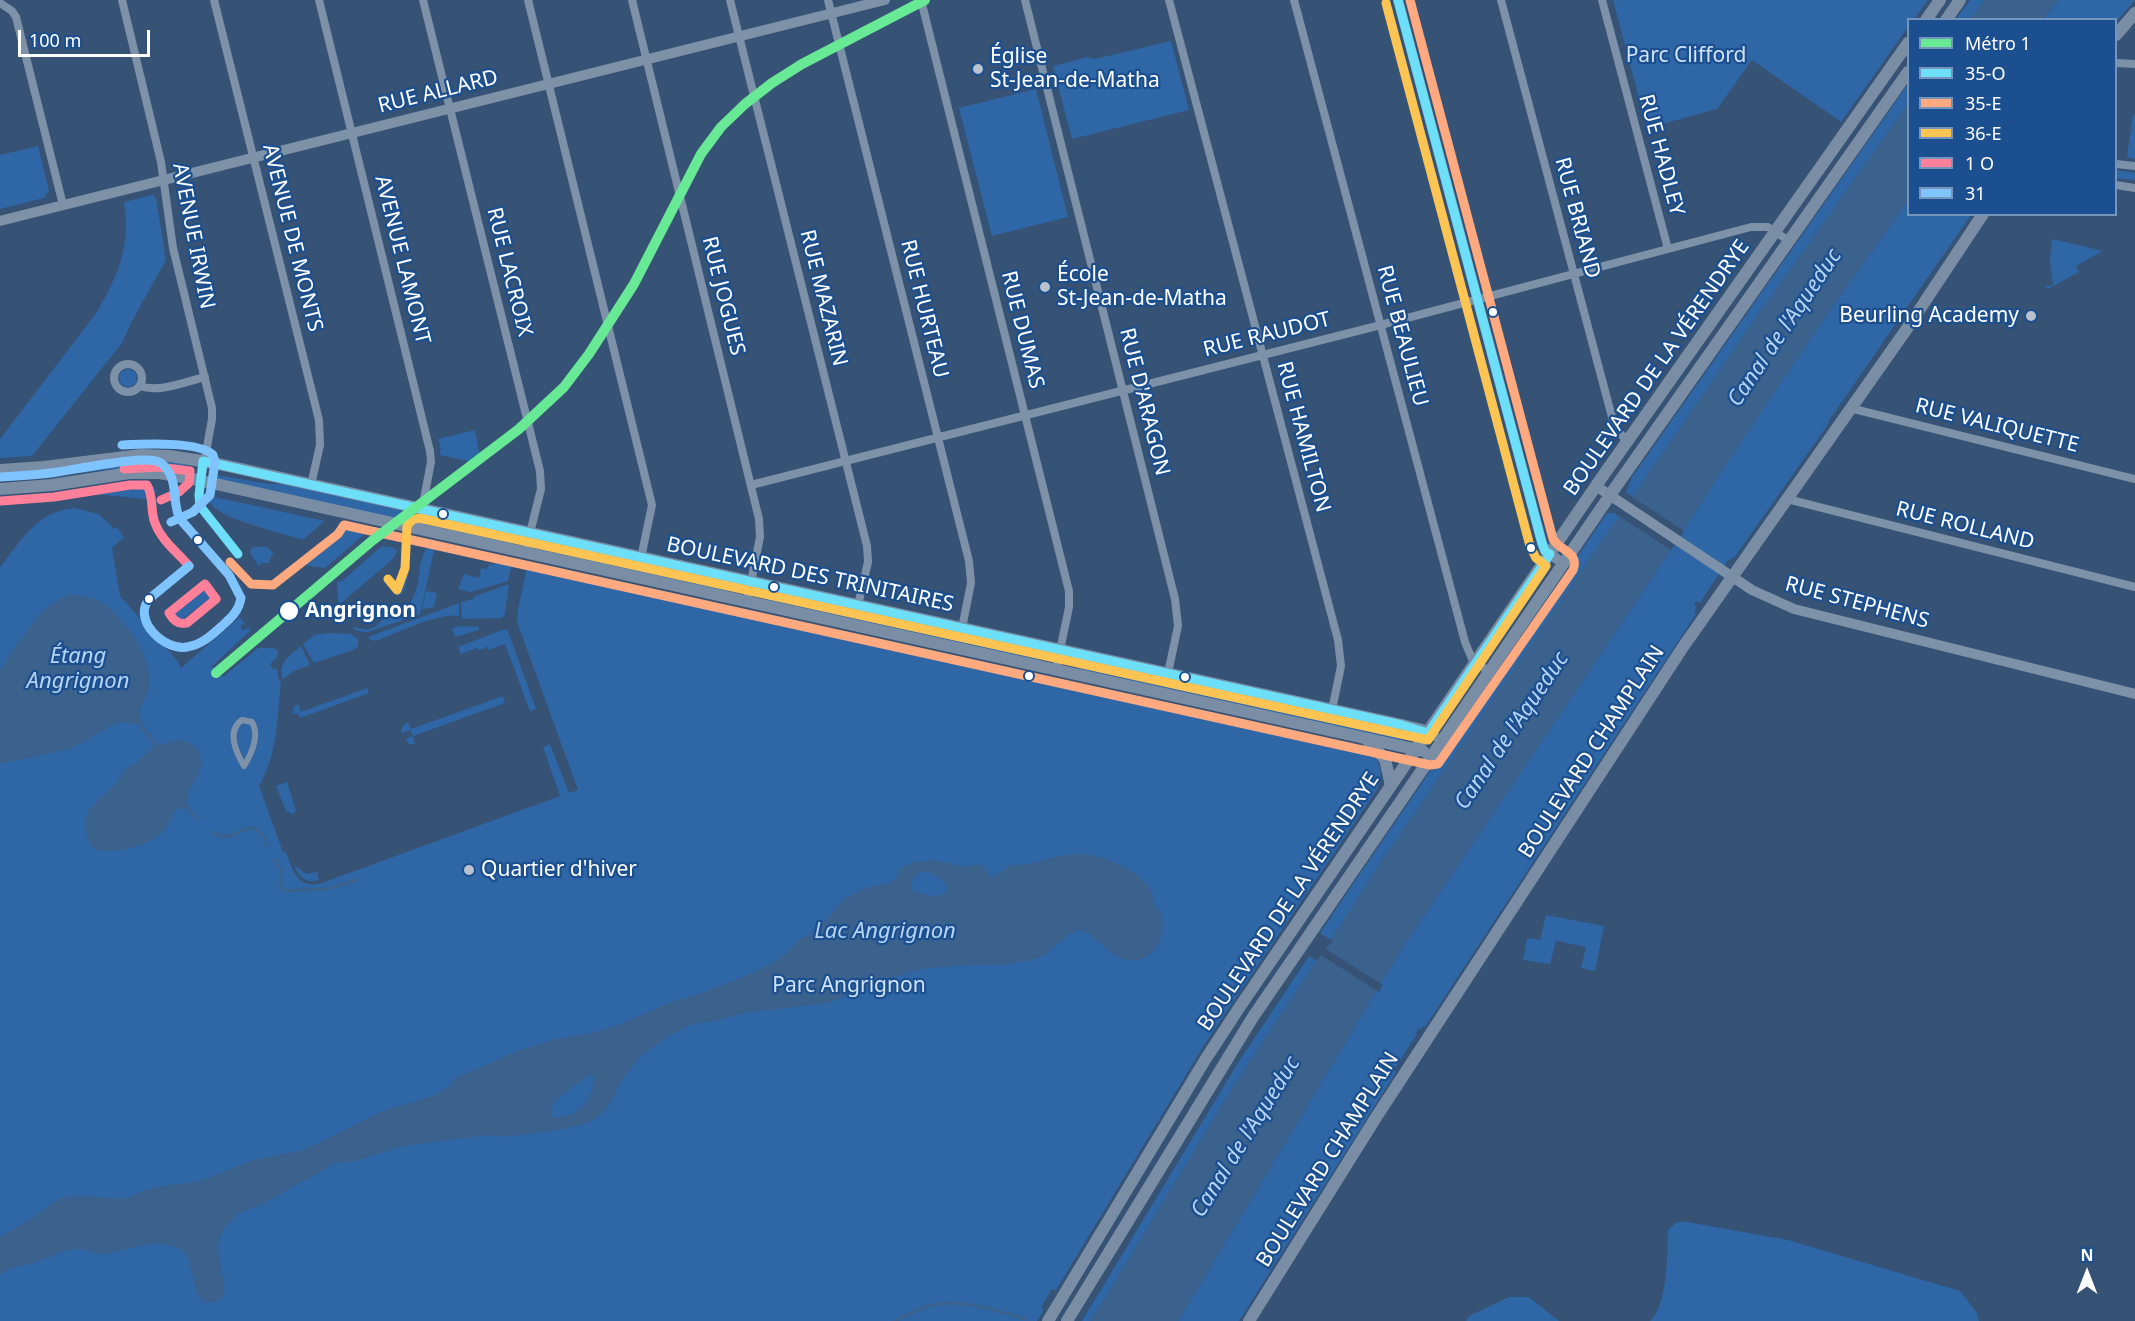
<!DOCTYPE html>
<html>
<head>
<meta charset="utf-8">
<style>
	body { margin:0 }
	#map { position:relative; width:2135px; height:1321px; overflow:hidden; background:#365274; font-family:"Noto Sans",sans-serif }
	canvas { display:block }
	.legend { position:absolute; left:1907px; top:18px; width:210px; height:198px; box-sizing:border-box; background:#1b4f8f; border:2px solid #7695bc; margin:0; padding:8px 10px; list-style:none; font-size:18px; color:#fff }
	.legend li { display:flex; align-items:center; gap:12px; height:30px }
	.legend b { width:30px; border:2px solid #7695bc }
	.north { position:absolute; left:2057px; top:1243px; width:60px; height:60px; -webkit-text-stroke:4px #1b4f8f; paint-order:stroke; rotate:0deg; font-size:16px; font-weight:700; line-height:24px; text-align:center; color:#fff }
	.north::after { content:''; display:block; margin:auto; width:21px; height:27px; background:#fff; clip-path:polygon(50% 0,100% 100%,50% 72%,0 100%) }
	.scale { position:absolute; left:18px; top:30px; width:132px; height:27px; box-sizing:border-box; border:3px solid #fff; border-top:0; padding-left:8px; font-size:18px; line-height:21px; white-space:nowrap; color:#fff; -webkit-text-stroke:4px #1b4f8f; paint-order:stroke }
</style>
</head>
<body>
<div id="map">
<canvas width="2135" height="1321"></canvas>
<ul class="legend">
<li><b style="height:8px;background:#68e995"></b>Métro 1</li>
<li><b style="height:8px;background:#6ddff8"></b>35-O</li>
<li><b style="height:8px;background:#ffa980"></b>35-E</li>
<li><b style="height:8px;background:#fcc553"></b>36-E</li>
<li><b style="height:8px;background:#ff8098"></b>1 O</li>
<li><b style="height:8px;background:#80c4ff"></b>31</li>
</ul>
<div class="north">N</div>
<div class="scale">100 m</div>
</div>
<script>
const c = document.querySelector('canvas').getContext('2d');
c.lineJoin = 'round';
function fill(path, color) {
  c.fillStyle = color;
  c.fill(path, 'evenodd');
}
function stroke(path, color, width, dash) {
  c.strokeStyle = color;
  c.lineWidth = width;
  c.lineCap = dash ? 'butt' : 'round';
  c.setLineDash(dash || []);
  c.stroke(path);
}
function drawText(font, color, halo, rows, align = 'center') {
  c.font = font + ' "Noto Sans",sans-serif';
  c.lineWidth = 4.5;
  c.setLineDash([]);
  c.textBaseline = 'middle';
  c.strokeStyle = halo;
  c.fillStyle = color;
  for (const [text, x, y, turn = 0] of rows) {
    c.save();
    c.translate(x, y);
    c.rotate((+turn || 0) * Math.PI / 180);
    c.textAlign = isNaN(turn) ? turn : align;
    if (halo) c.strokeText(text, 0, 0);
    c.fillText(text, 0, 0);
    c.restore();
  }
}
fill(new Path2D(`
	M1613,0h315l-14,19 -6,1v7l-67,95 -89,-62 -35,49 -70,19z
	M1970,0h15l-15,19 -15,1z
	M2059,0h76l-19,22v-2h-74z
	M1171,41l18,69 -117,29 -19,-73 35,-9 7,2z
	M1908,84v20l-169,238 -106,155 -7,-5 6,-15z
	M1036,89l32,128 -76,19 -33,-128z
	M2133,115h2v44l-8,-2z
	M38,146l11,45 -5,7 -44,11v-54z
	M2116,170l19,3v7l-19,-2z
	M153,195l3,3 10,62 -34,61 -10,22 -90,113 -32,2v-19l97,-127c21,-37 34,-66 27,-110z
	M1908,200v14l63,1 -143,207 1,1 -95,135 -6,2 -28,43 -3,-2 -3,4 3,3 -3,4 2,2 -271,413 -2,-1 -2,3h-3l-2,4 1,1 -23,36 2,2 -157,249h-61l226,-376 267,-395 53,-83 95,-141z
	M2052,239l51,12 -27,15 3,6 -31,17 -3,-2 8,-2 -3,-25z
	M119 378a9 9 0 1 1 18 0a9 9 0 1 1-18 0Z
	M475,430l6,31 -3,2 -38,-8v-5l1,-1 -3,-10z
	M152,460l33,4 -2,8 -25,-4 -22,-1 -136,14v-6z
	M217,475l51,9h16l117,26 -2,11 -182,-42z
	M143,484h8l6,8 -7,-1v6l-5,2 -70,-7z
	M210,496l115,25 -21,18h-3c-22,-7 -79,-19 -91,-36z
	M74,508l25,6 15,15 3,-2 7,10 -12,11 8,48 56,63 5,9 59,-51 6,8 -4,-1 -1,5 2,1 8,-3 -1,4 -40,37 4,-1 9,10 35,-29h16l4,3v5l-8,8 3,5h4l1,9 3,4c-4,35 -3,72 -22,104l24,66h3c6,17 11,36 33,32l241,-88 -17,-49 7,-3 19,49 9,-3 -61,-168 1,-13 9,-42 5,-2 189,42v3l5,1 1,-3 8,2 324,71v3l4,1 1,-3 298,66c17,7 23,23 16,40l-172,254 -150,248 -4,-1 -10,17 1,5 -6,10h-1037v-754c22,-27 36,-55 74,-59z
	M1607,513h7l6,4 -240,346 -49,77 -11,-7 37,-55z
	M436,521l36,8 40,4 -3,12 -74,-16z
	M346,527l13,2 7,4 -41,35 -17,-2 -3,-3 4,-4z
	M430,545l5,1 -15,68 -52,18 -11,-1 -6,-4c9,0 17,6 26,-2 4,-3 5,-7 10,-10 7,-3 14,-4 21,-10 16,-15 6,-46 22,-60z
	M544,545l44,10 21,1 122,26 -2,11 -187,-41z
	M382,546l12,2 3,3 -3,7 -49,42 -5,3 -2,-2 -1,-19 5,-1z
	M252,547h15l7,7 -3,2 -2,7h-8l-2,3 -9,-13z
	M496,559l16,4 -4,18 -37,11 -13,-3 6,-15 15,4 2,-10 6,1 2,-5 5,1z
	M407,570l2,1 -4,18 -4,6 -4,1 1,-11 -8,-1z
	M509,584l-4,30 -3,4 -40,1 -1,-17 12,-3 2,-3z
	M202,590h7l5,5 -30,23 3,3 -3,4h-8l-5,-7 1,-9z
	M769,590l271,60 -2,12 -272,-60z
	M426,591l11,2 -3,14 -12,2z
	M459,603v13c-18,-4 -65,18 -83,25l-5,-1 -3,-3z
	M461,626l18,1v3l-24,7 -3,-9z
	M505,629l3,2 28,78 -6,2 -25,-67 -17,6 -2,-5 -1,3 -6,2 -2,-2 -16,6 -3,-7z
	M332,633l19,1 7,5v7l-5,4 -39,13 -11,-19 11,-9z
	M301,646l9,19 -16,6 -11,8c-6,-16 6,-23 18,-33z
	M1078,658l327,72 -3,12 -326,-72z
	M367,688l2,5 -69,25 -2,-5 -6,2 2,-8 4,-3 3,8z
	M503,696l2,7 -92,33 2,8h-6l-4,-5 8,-3 -3,-6 -8,3v-6l6,-5 3,7z
	M287,782l9,29 -3,3 -7,-3 -10,-25z
	M294,865l12,9 11,-2 2,8c-13,4 -20,-3 -25,-15z
	M1546,915l58,11 -9,45 -14,-3 5,-21 -30,-6 -6,23 -27,-4 4,-22 13,2z
	M1309,956l8,5 -82,123 -144,237h-9l154,-255z
	M1677,1222h10l101,18 172,51 17,22 2,8h-329c18,-17 17,-67 18,-91z
	M1509,1297h20l30,24h-93l3,-5z`), '#2f66a5');
fill(new Path2D(`
	M1985,0h74l-17,19h-72z
	M1908,104v96l-89,126 -95,141 -53,83 -267,395 -226,376h-87l144,-237 90,-136 8,-6 -2,-2 49,-77 359,-521z
	M70,595c10,0 19,1 28,5 24,14 51,51 52,79 0,14 -8,23 -11,35 3,12 12,23 20,31 7,-1 12,-5 18,-5 7,0 13,2 18,7 20,21 -12,38 -7,57 1,3 3,6 4,9l-9,-5h-5c-6,6 -8,14 -13,21 -14,17 -47,25 -68,21l-6,-4 -5,-12v-17l3,-8 28,-27 7,-12 11,-6 19,-18 -16,-22 -15,-2 -8,2 -45,25 -70,15v-94l16,-25 26,-33 19,-14z
	M1082,854c22,2 53,14 67,33 4,6 4,14 7,22h3c11,22 -4,56 -32,51 -19,-3 -29,-25 -47,-30l-10,4 -27,22 -12,4 -28,5h-33l-50,4 -46,15 -46,19 -84,10 -24,7 -30,5 -20,10 -30,22 -19,25 -5,11 -11,17 -11,10 -9,4 -25,6 -58,7 -15,-2 -82,11 -50,15 -22,3 -66,38 -29,12 -14,15 -7,17 7,37v11l-3,4c-30,21 -26,-33 -35,-44 -3,-4 -11,-7 -16,-9 -23,-6 -46,8 -68,9 -8,0 -15,-5 -23,-5 -12,0 -24,6 -35,10 -15,6 -30,7 -44,15v-37l40,-24 16,-12 9,-4 19,-1 40,3 21,-9 22,-5 22,-2 19,-5 45,-18 45,-9 19,-7 68,-34 48,-14 19,-12 3,-6 65,-28 32,-10 40,-7 31,-10 53,-23 17,-4 53,-20 25,-12 18,-13 10,-12 10,-4 18,-16 16,-19 8,-5 21,-9 15,-2 8,-4 6,-12 14,-6 20,-2 31,7 14,-3 7,5 3,8 2,1 19,-13 18,-1 30,-8zM922,871c9,1 22,8 25,17l-3,6 -12,2 -19,-5c-3,-9 1,-16 9,-20zM588,1076h5c3,13 -7,31 -19,37 -6,3 -16,4 -23,5v-12l5,-6z`), '#3b618d');
fill(new Path2D(`
	M1632,497l52,34 -13,19 -52,-34z
	M1322,947l61,38 -4,7 -61,-39z`), '#365274');
stroke(new Path2D(`
	M191,811l6,8
	M212,832c26,19 37,-28 56,13
	M274,859l7,11v18l6,3 40,-2 30,-9
	M895,1321c8,-4 16,-9 25,-12 33,-14 73,1 106,10`), '#3b618d', 3);
stroke(new Path2D(`
	M242,720l10,2c8,14 0,31 -8,44 -8,-14 -18,-35 -2,-46z`), '#7d92a8', 6);
stroke(new Path2D(`
	M122,0l39,162 12,86 39,160v11l-11,61
	M214,0l105,420 1,25 -9,40
	M319,0l111,451 1,11 -13,68
	M423,0l117,471 1,18 -16,64
	M528,0l124,505 -11,53
	M632,0l127,519 1,18 -13,65
	M730,0l137,546 1,16 -10,43
	M828,0l141,561 2,22 -9,45
	M921,0l148,591v16l-13,63
	M1025,0l150,599 3,27 -10,47
	M1169,0l169,640 3,26 -9,44
	M1294,0l171,642 7,17 17,13
	M1501,0l111,417 4,12 11,12
	M1602,0l66,249
	M0,3l12,8 4,6 47,188
	M2116,63l19,1
	M2116,164l19,2
	M2116,185l19,3
	M114 378a14 14 0 1 1 28 0a14 14 0 1 1-28 0Z
	M139,386c21,7 45,-4 66,-9
	M1850,408l285,71
	M751,485l622,-158 378,-100h17l21,14
	M1787,499l348,88`), '#7d92a8', 8);
stroke(new Path2D(`
	M1398,0l144,543 3,8 18,12
	M0,221l885,-221
	M1596,486l156,104 42,19 341,85`), '#7d92a8', 10);
stroke(new Path2D(`
	M1926,20l14,-20
	M1946,20l14,-20
	M2116,35l19,-22
	M0,470l44,-3 97,-12 29,1 44,7 1188,262 20,5 11,5
	M0,489l52,-4 77,-12h30l30,5 1234,273
	M1367,740l18,19 6,27
	M1048,1321l157,-261 36,-55 359,-525 308,-437
	M1067,1321l186,-304 362,-529 293,-416
	M1249,1321l126,-202 308,-472 223,-317 77,-116`), '#798da4', 12);
stroke(new Path2D(`
	M238,554l-38,-48 -1,-11 4,-34 1199,264 26,8 122,-179 -5,-3 -3,-8 -144,-543`), '#6ddff8', 9);
stroke(new Path2D(`
	M230,562l21,22 22,1 65,-51 6,-9 1086,240 8,-1 135,-194c7,-18 -13,-19 -20,-31l-143,-539`), '#ffa980', 9);
stroke(new Path2D(`
	M388,579l9,11 8,-22 2,-42 5,-6 7,-2 1009,222 118,-174 -10,-8 -6,-12 -144,-543`), '#fcc553', 9);
stroke(new Path2D(`
	M124,469l35,-2 31,4 -1,12 -10,9 -18,8
	M1,501l53,-4 76,-12h17c7,12 3,26 8,38 6,17 23,30 34,43
	M205,584l11,15 -29,24c-8,2 -14,-3 -18,-10z`), '#ff8098', 9);
stroke(new Path2D(`
	M122,445c20,-1 78,-4 91,10l2,7 -5,33 -17,17 -22,10
	M0,477c17,-1 34,-2 51,-4 20,-2 97,-20 110,-10 19,15 10,39 19,56l49,56 12,23c-2,12 -9,19 -18,27 -10,9 -21,20 -36,22 -22,4 -55,-26 -38,-48l40,-33`), '#80c4ff', 9);
stroke(new Path2D(`
	M216,673l157,-133 146,-111 45,-42 25,-33 45,-70 67,-130 20,-27 24,-23 27,-21 30,-19 123,-64`), '#68e995', 10);
for (const [x, y, r, color] of [
	[978,69,6,"#b9c2ce"],
	[1045,287,6,"#b9c2ce"],
	[1493,312,5,"#fff"],
	[2031,316,6,"#b9c2ce"],
	[443,514,5,"#fff"],
	[198,540,5,"#fff"],
	[1531,548,5,"#fff"],
	[774,587,5,"#fff"],
	[149,599,5,"#fff"],
	[289,611,10,"#fff"],
	[1029,676,5,"#fff"],
	[1185,677,5,"#fff"],
	[469,870,6,"#b9c2ce"]
]) {
  const dot = new Path2D();
  dot.arc(x, y, r, 0, 2 * Math.PI);
  c.fillStyle = color;
  c.fill(dot);
  stroke(dot, '#1b4f8f', 2);
}
drawText('21px', '#cfe3fa', '#1b4f8f', [
	["Parc Clifford",1686,56],
	["Parc Angrignon",849,986]
]);
drawText('21px', '#fff', '#1b4f8f', [
	["Église",990,57],
	["St-Jean-de-Matha",990,81],
	["École",1057,275],
	["St-Jean-de-Matha",1057,299],
	["Beurling Academy",2019,316,"right"],
	["Quartier d'hiver",481,870]
], 'left');
drawText('21px', '#fff', '#1b4f8f', [
	["RUE ALLARD",438,92,-14],
	["RUE HADLEY",1661,155,75],
	["RUE BRIAND",1577,218,75],
	["AVENUE IRWIN",193,236,79],
	["AVENUE DE MONTS",292,238,76],
	["AVENUE LAMONT",402,260,76],
	["RUE LACROIX",509,272,76],
	["RUE JOGUES",723,296,76],
	["RUE MAZARIN",823,298,76],
	["RUE HURTEAU",924,309,76],
	["RUE DUMAS",1022,330,76],
	["RUE RAUDOT",1267,335,-14],
	["RUE BEAULIEU",1402,336,75],
	["BOULEVARD DE LA VÉRENDRYE",1657,368,-55],
	["RUE D'ARAGON",1144,402,76],
	["RUE VALIQUETTE",1997,426,14],
	["RUE HAMILTON",1303,437,75],
	["RUE ROLLAND",1965,526,14],
	["BOULEVARD DES TRINITAIRES",810,575,12],
	["RUE STEPHENS",1857,603,15],
	["BOULEVARD CHAMPLAIN",1592,752,-57],
	["BOULEVARD DE LA VÉRENDRYE",1289,902,-56],
	["BOULEVARD CHAMPLAIN",1328,1160,-58]
]);
drawText('bold 21px', '#fff', '#1b4f8f', [
	["Angrignon",305,611]
], 'left');
drawText('italic 22px', '#b5d3f5', '#1b4f8f', [
	["Canal de l'Aqueduc",1785,328,-56],
	["Étang",78,657],
	["Angrignon",78,682],
	["Canal de l'Aqueduc",1512,731,-56],
	["Lac Angrignon",885,932],
	["Canal de l'Aqueduc",1246,1137,-58]
]);
</script>
</body>
</html>
